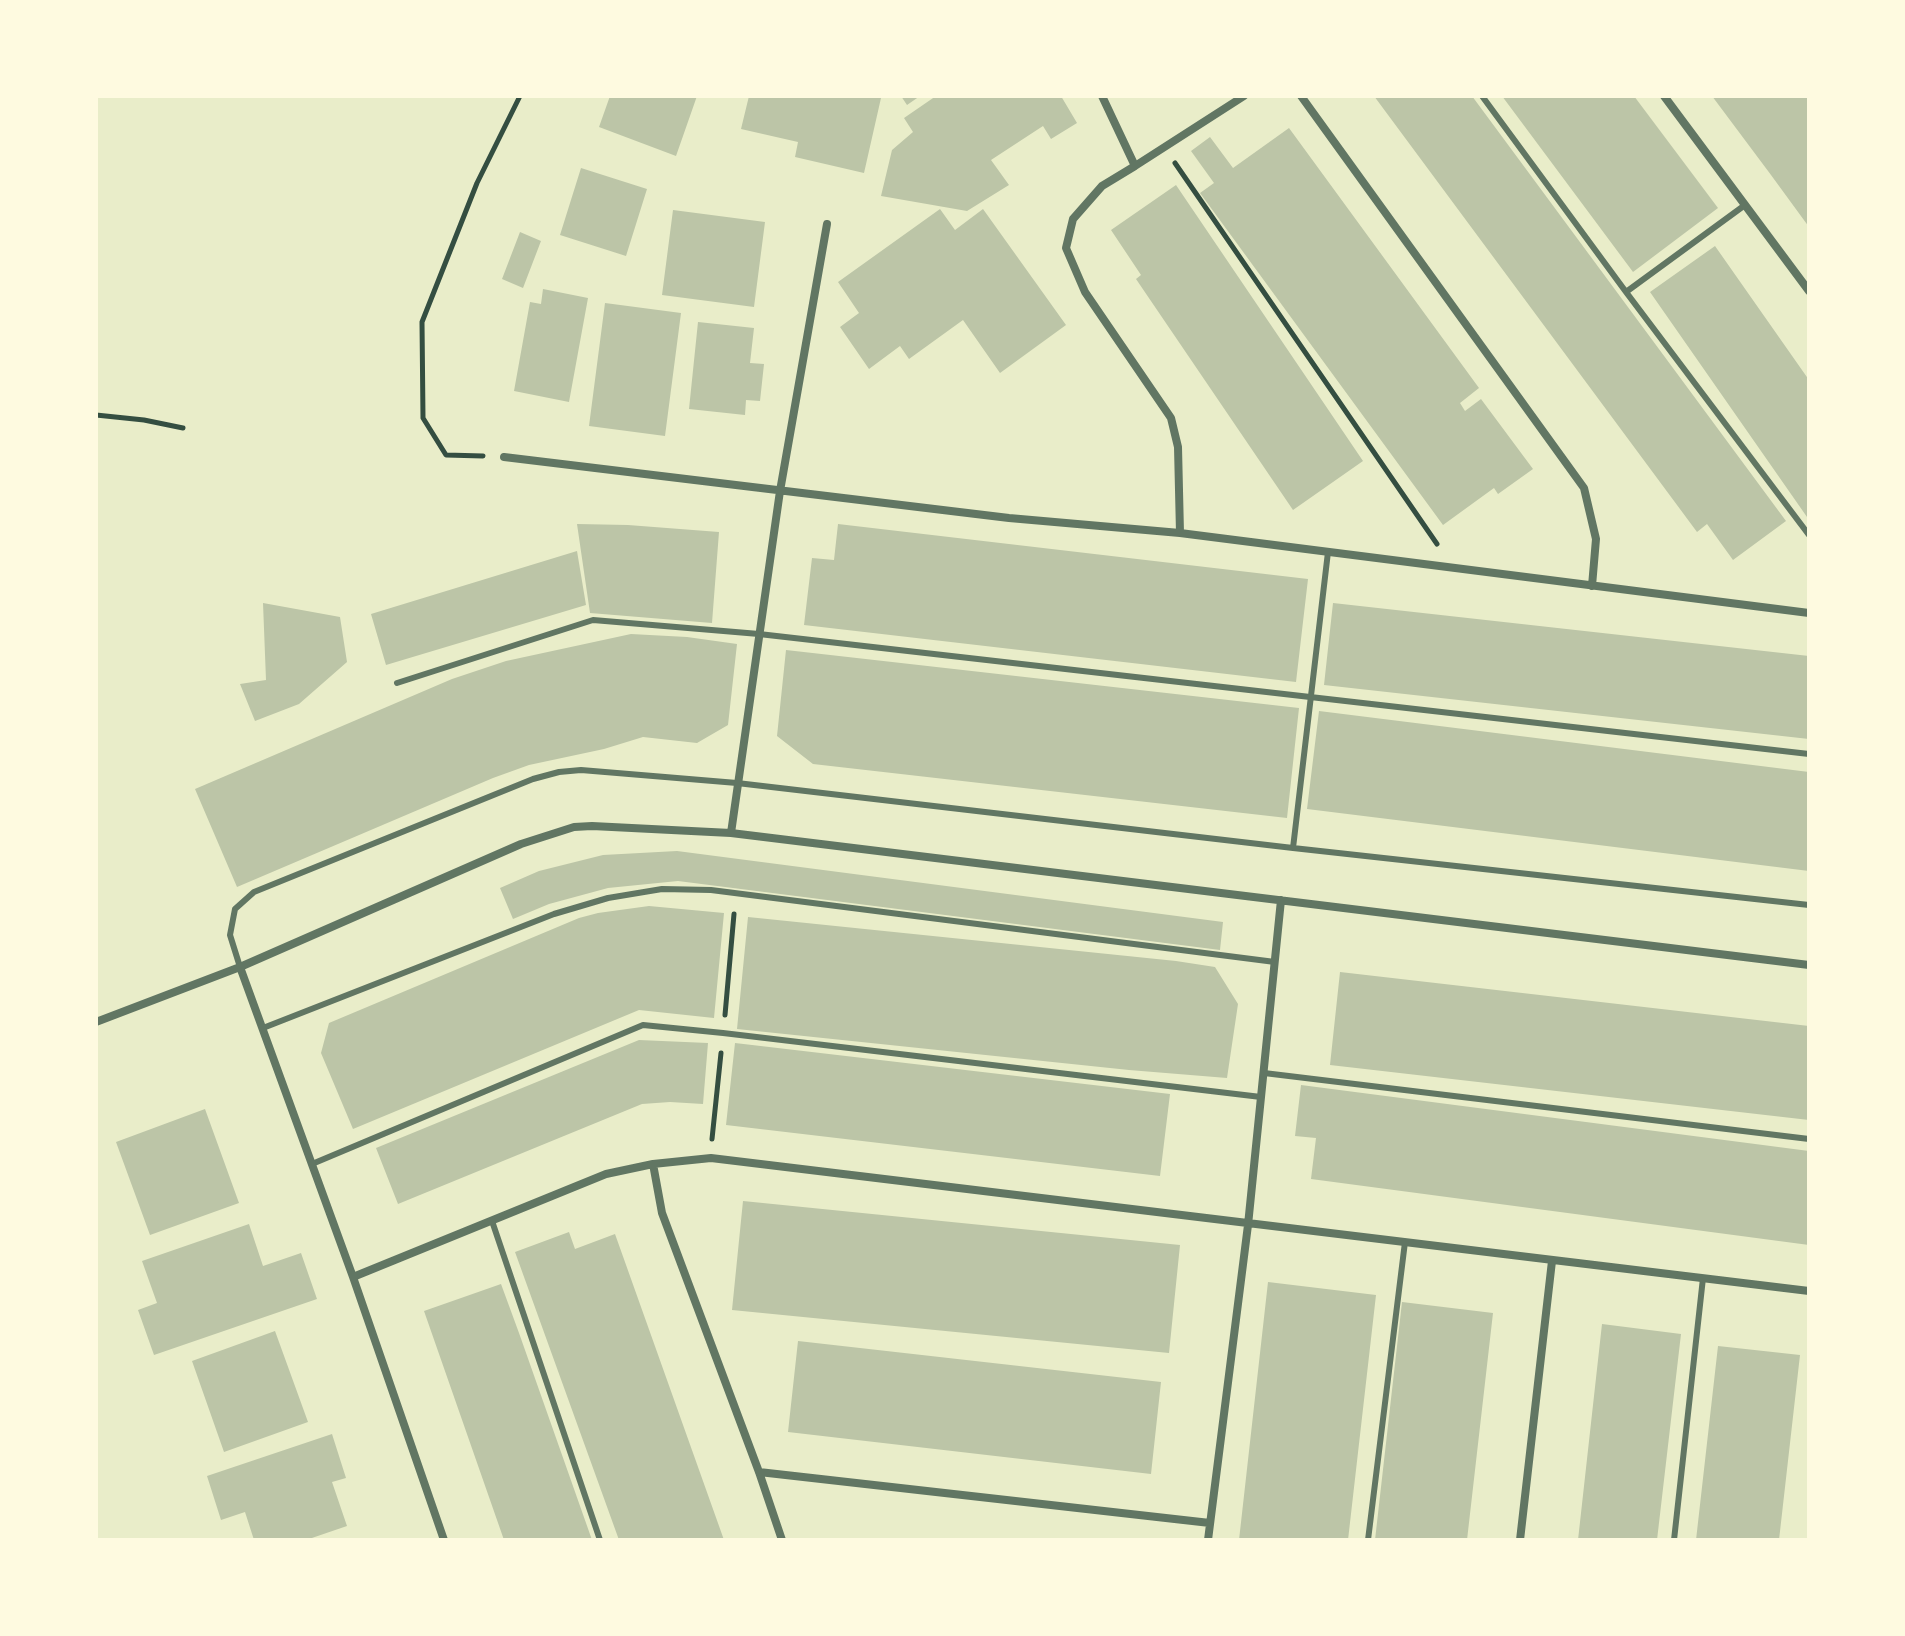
<!DOCTYPE html>
<html>
<head>
<meta charset="utf-8">
<style>
	body { margin:0 }
	#map { position:relative; width:1905px; height:1636px; overflow:hidden; background:#e9edc9; font-family:Mulish,sans-serif }
	canvas { display:block }
	.frame { position:absolute; inset:0; border:98px solid #fefae0; pointer-events:none }
</style>
</head>
<body>
<div id="map">
<canvas width="1905" height="1636"></canvas>
<div class="frame"></div>
</div>
<script>
const c = document.querySelector('canvas').getContext('2d');
c.lineJoin = 'round';
function fill(path, color) {
  c.fillStyle = color;
  c.fill(path, 'evenodd');
}
function stroke(path, color, width, dash) {
  c.strokeStyle = color;
  c.lineWidth = width;
  c.lineCap = dash ? 'butt' : 'round';
  c.setLineDash(dash || []);
  c.stroke(path);
}
fill(new Path2D(`
	M610,96h87l-21,60 -77,-29z
	M749,96h124l8,2 -17,75 -69,-16 3,-15 -57,-13z
	M901,96h19l-13,9z
	M936,96h125l16,27 -26,16 -8,-13 -52,34 18,25 -42,26 -86,-15 11,-46 21,-18 -9,-14z
	M1374,96h98l314,425 -53,39 -26,-36 -10,8z
	M1502,96h132l84,112 -85,64z
	M1712,96h97v131l-38,-52z
	M1289,128l190,260 -19,15 5,8 16,-12 52,70 -35,25 -4,-6 -51,37 -243,-332 14,-10 -23,-32 19,-14 23,31z
	M581,168l66,21 -21,67 -66,-21z
	M1176,185l187,276 -70,49 -157,-231 5,-4 -30,-45z
	M940,209l15,21 28,-21 83,116 -66,48 -37,-53 -54,39 -9,-13 -31,23 -29,-42 19,-14 -21,-31z
	M673,210l92,12 -11,85 -92,-12z
	M520,232l21,9 -18,47 -21,-9z
	M1715,246l94,134v135l-2,2 -157,-225z
	M543,289l45,9 -19,104 -55,-11 16,-89 11,2z
	M605,303l76,10 -16,123 -76,-10z
	M698,322l56,6 -4,35 14,1 -4,37 -14,-1 -1,15 -56,-6z
	M577,524l51,1 91,7 -7,91 -122,-10z
	M838,524l470,55 -12,103 -492,-57 8,-67 22,2z
	M577,551l9,54 -200,60 -15,-51z
	M263,603l77,14 7,45 -48,42 -44,17 -15,-37 26,-4z
	M1333,603l476,53v83l-485,-54z
	M631,634l56,3 50,7 -9,81 -31,18 -54,-6 -39,12 -75,16 -36,13 -256,109 -42,-98 257,-110 54,-18z
	M786,650l513,58 -12,110 -474,-54 -36,-28z
	M1319,711l490,61v99l-502,-62z
	M677,851l546,71 -3,28 -542,-69 -70,7 -59,16 -36,15 -13,-31 39,-17 64,-16z
	M649,906l75,7 -10,105 -75,-8 -286,119 -32,-76 8,-30 250,-105 19,-5z
	M748,917l428,44 39,6 23,37 -11,74 -98,-8 -392,-41z
	M1340,972l469,54v94l-479,-55z
	M639,1040l69,3 -5,61 -33,-2 -28,2 -244,100 -22,-56z
	M735,1043l435,51 -10,82 -434,-51z
	M1301,1085l508,66v94l-498,-66 5,-41 -21,-2z
	M205,1109l34,94 -89,32 -34,-93z
	M743,1201l437,44 -11,108 -437,-43z
	M249,1224l14,42 38,-13 16,46 -163,56 -16,-45 19,-7 -15,-42z
	M569,1232l6,17 40,-15 109,306h-105l-104,-288z
	M1268,1282l108,13 -28,245h-109z
	M501,1284l18,49 73,207h-88l-80,-229z
	M1402,1302l91,11 -26,227h-92z
	M1602,1324l79,10 -24,206h-79z
	M275,1331l33,91 -84,30 -32,-91z
	M798,1341l363,41 -10,92 -363,-42z
	M1718,1346l82,9 -21,185h-83z
	M332,1434l14,44 -14,4 15,44 -41,14h-52l-9,-28 -24,8 -14,-44z`), '#bcc5a7');
stroke(new Path2D(`
	M1175,163l262,381
	M96,415l48,5 39,8
	M483,456l-37,-1 -23,-37 -1,-96 55,-139 43,-87
	M725,1015l9,-101
	M712,1139l9,-86`), '#344e41', 5);
stroke(new Path2D(`
	M1482,96l144,196 183,243
	M1626,292l119,-87
	M397,683l196,-63 166,14 1050,120
	M1293,848l35,-296
	M240,967l-10,-32 5,-26 19,-17 279,-113 26,-7 22,-2 156,13 556,65 516,57
	M263,1028l291,-114 54,-16 54,-9 49,1 564,72
	M1264,1073l545,66
	M312,1164l331,-139 80,8 538,64
	M492,1221l108,319
	M1368,1540l37,-298
	M1674,1540l29,-262`), '#617663', 6);
stroke(new Path2D(`
	M1102,96l33,70
	M1301,96l283,392 12,51 -4,47
	M1664,96l145,195
	M504,457l505,61 171,15 629,80
	M1180,533l-2,-86 -7,-29 -86,-126 -19,-44 7,-29 29,-33 33,-20 109,-70
	M731,833l49,-342 47,-267
	M240,967l113,310 91,263
	M96,1022l144,-55 281,-123 53,-17 18,-1 139,7 1078,132
	M653,1164l9,49 97,259 23,68
	M353,1277l253,-103 47,-10 58,-6c366,46 732,90 1098,133
	M759,1472l451,51
	M1208,1540l40,-315 33,-325
	M1520,1540l32,-279`), '#617663', 8);
</script>
</body>
</html>
